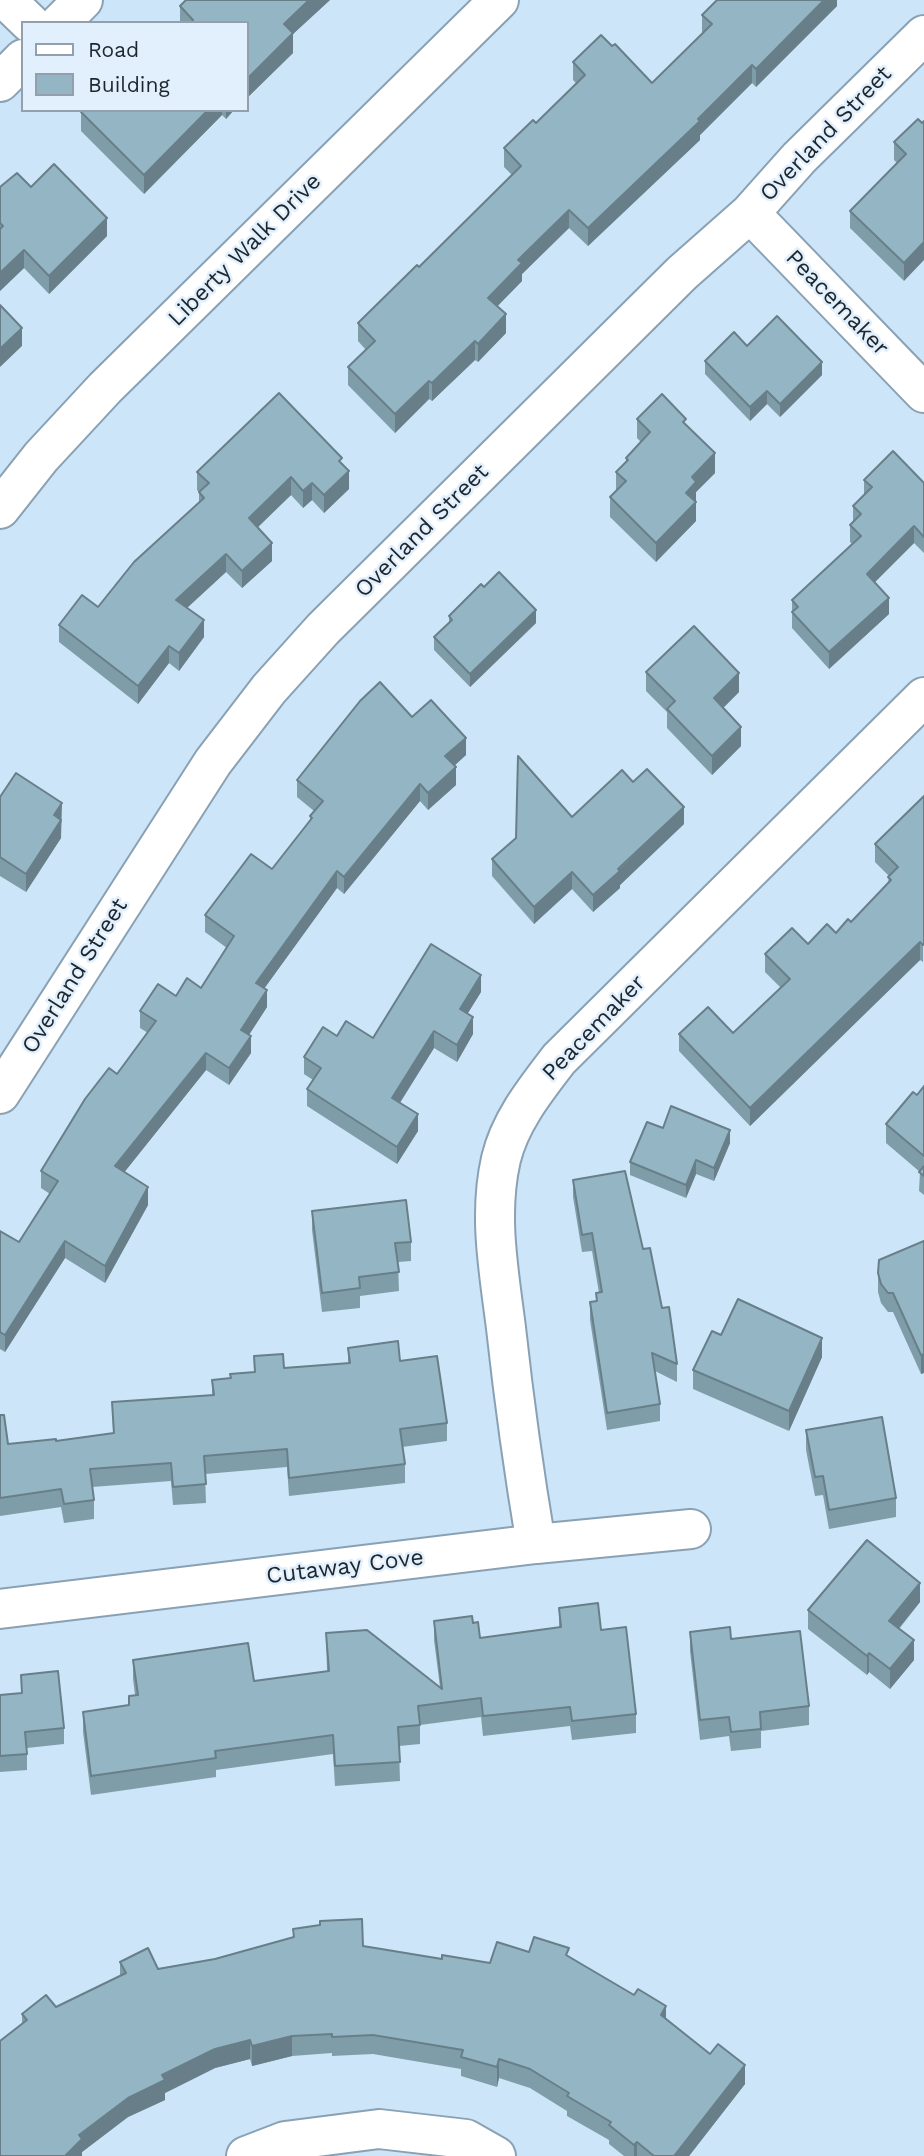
<!DOCTYPE html>
<html>
<head>
<meta charset="utf-8">
<style>
	body { margin:0 }
	#map { position:relative; width:924px; height:2156px; overflow:hidden; background:#cce5f9; font-family:"Work Sans",sans-serif }
	canvas { display:block }
	.legend { position:absolute; left:21px; top:21px; width:228px; height:91px; box-sizing:border-box; background:#e2f0fd; border:2px solid #939faa; margin:0; padding:9px 12px; list-style:none; font-size:21px; color:#1d262d }
	.legend li { display:flex; align-items:center; gap:14px; height:35px }
	.legend b { width:35px; border:2px solid #939faa }
</style>
</head>
<body>
<div id="map">
<canvas width="924" height="2156"></canvas>
<ul class="legend">
<li><b style="height:9px;background:#fff"></b>Road</li>
<li><b style="height:19px;background:#94b6c4"></b>Building</li>
</ul>
</div>
<script>
const c = document.querySelector('canvas').getContext('2d');
c.lineJoin = 'round';
function stroke(path, color, width, dash) {
  c.strokeStyle = color;
  c.lineWidth = width;
  c.lineCap = dash ? 'butt' : 'round';
  c.setLineDash(dash || []);
  c.stroke(path);
}
function fill(path, color) {
  c.fillStyle = color;
  c.fill(path, 'evenodd');
}
function drawText(font, color, halo, rows, align = 'center') {
  c.font = font + ' "Work Sans",sans-serif';
  c.lineWidth = 5;
  c.setLineDash([]);
  c.textBaseline = 'middle';
  c.strokeStyle = halo;
  c.fillStyle = color;
  for (const [text, x, y, turn = 0] of rows) {
    c.save();
    c.translate(x, y);
    c.rotate((+turn || 0) * Math.PI / 180);
    c.textAlign = isNaN(turn) ? turn : align;
    if (halo) c.strokeText(text, 0, 0);
    c.fillText(text, 0, 0);
    c.restore();
  }
}
const minor = new Path2D(`
	M6,0l24,23
	M60,23l23,-23
	M0,82l23,-23
	M750,213l174,180
	M0,1094l213,-332 56,-73 54,-60 359,-356 68,-60 49,-55 125,-123
	M536,1544c-12,-71 -22,-143 -30,-216 -7,-56 -18,-113 -5,-169 9,-38 35,-70 58,-100l365,-362
	M0,1609l536,-65 155,-15
	M246,2156l39,-15 94,-12 87,10 30,17`);
const tertiary = new Path2D(`
	M0,509l41,-52 64,-69 394,-388`);
stroke(minor, '#8aa1b4', 42);
stroke(tertiary, '#8aa1b4', 42);
stroke(minor, '#fff', 38);
stroke(tertiary, '#fff', 38);
fill(new Path2D(`
	M186,0h144l-37,34v19l-46,45v-75h-67v-17z
	M837,0v6l-81,81 -4,-4 -52,52v5l-112,106 -19,-18 -47,46v7l-25,25 9,27 -28,29 -3,-2 -43,41 -3,-2 -34,34 -47,-48v-18l18,-17 -8,-9v-18l61,-56 93,-92 -8,-8v-19l32,-25 40,-40 -3,-3v-18l39,-16 40,37 51,-49 -1,-1v-18z
	M83,110h151l-8,9 -4,-4 -78,79 -63,-63v-19z
	M918,119l-14,162 -54,-53v-17l47,-48 -3,-3v-18z
	M0,187h31l76,49 -58,58 -25,-26 -24,23z
	M747,346l75,29 -42,42 -13,-13 -17,17 -45,-47v-13z
	M637,419l49,6 29,48 -19,19v29l-40,41 -46,-45v-20l6,-6v-19l10,-10v-4l15,-16 -4,-4z
	M342,463l7,26 -25,24 -12,-13 -9,8 -12,-13 -34,32 15,34 -30,27 -16,-16 -39,36 17,29 -25,34 -10,-8 -31,41 -79,-62v-17l39,-18 101,-105v-10l-2,-2v-18z
	M864,480l60,3v70l-10,-10 -39,39 14,32 -60,55 -37,-41v-28l60,-56 -2,-2v-17l3,-2v-17l11,-11z
	M449,616l87,7 -66,64 -36,-37v-13l15,-14z
	M646,672l93,20 -16,16 18,38 -29,29 -45,-47v-16l-21,-21z
	M412,717l54,38 -12,11 2,19 -28,25 -8,-9 -76,93 -7,-6 -73,100 3,19 -18,28 2,18 -22,32 -23,-15 -82,102 24,33 -43,78 -40,-25 -60,94 -5,-3v-118l19,11 31,-48 -9,-6v-17l107,-138 -8,-5v-17l36,-15 25,-8 26,-40 -22,-16v-17l67,-46 38,-47v-6l4,-5 -17,-14v-17z
	M633,782l51,42 -64,61v3l-27,24 -21,-23 -38,35 -42,-48v-17l80,-42z
	M924,796l-1,166 -3,-2 -170,166 -71,-75v-17l54,-1 48,-45 -16,-16v-18l43,-10 28,-11 15,-11 37,-39 1,-7 -14,-14v-18z
	M0,797l62,24 -1,3v14l-35,54 -26,-16z
	M481,992l-14,22 6,20 -16,28 -23,-14 -34,55 18,28 -21,33 -90,-58v-17l6,-9 -9,-6v-17l33,-21 36,2z
	M924,1086v109l-5,-4 1,-19 -34,-29v-19l31,-29z
	M663,1128l67,15 -16,38 -18,-7 -10,24 -56,-23v-13z
	M573,1180l70,69 19,59 15,56v18l-22,-11 5,33v17l-53,9 -17,-110v-18l6,-1v-8h3l-7,-42 -10,1 -9,-55z
	M312,1211l99,31v19l-13,1 1,29 -39,5v12l-38,4 -10,-82z
	M924,1241v132l-3,1 -28,-62h-5l-7,-9 -3,-11v-19z
	M721,1335l101,22 -33,74 -96,-42v-19z
	M348,1348l52,13 47,62v18l-45,6 3,17v19l-116,13 -2,-29 -82,7 1,29 -33,2 -2,-24 -79,6 2,13v19l-30,4 -3,-16 -61,9v-101l8,29 48,-3 57,-8 -1,-31 100,-7v-15l18,-2 24,-6v-16l30,12 64,-5z
	M806,1430l90,68v19l-67,12 -6,-34 -8,1 -9,-46z
	M920,1602l-21,27 15,31 -24,29 -21,-17 -2,3 -59,-46v-19z
	M559,1608l42,22 35,84v19l-64,7 -2,-14 -87,10 -2,-19 -61,8v19l-21,2 1,35 -65,5 -2,-32 -117,16v7l-125,18 -8,-63v-20l46,-6v-10l6,-1 -2,-16v-19l121,21 73,-10 -1,-38 114,54 -6,-47v-19l39,2 7,15 79,-11z
	M690,1632l41,7 78,67v19l-48,6v17l-30,3 -2,-15 -29,4 -10,-89z
	M21,1675l43,53v16l-37,4v22l-27,2v-77l21,-2z
	M363,1946l79,13 48,4 39,-11 40,4 97,64 79,64 -56,72h-65l-15,-12v-4l-42,-24v-5l-37,-23 -31,-10 -2,9 -36,-11v-7l-88,-15 -41,2v-3l-40,3 -40,10 -2,-7 -35,9 -50,25v7l-37,17 -46,35v4l-60,-132v-10l34,-7 64,-31v-14l38,7z`), '#7f9da9');
fill(new Path2D(`
	M309,0h21l-37,34v19l-46,45v-19l37,-55z
	M824,0h13v6l-81,81v-18z
	M752,65v18l-52,52v5l-112,106v-18z
	M208,110h14v5l-78,79v-19z
	M226,110h8l-8,9z
	M569,210v18l-47,46v7l-34,35v-18l30,-38z
	M107,218v18l-58,58v-18z
	M924,242v18l-20,21v-18z
	M24,250v18l-24,23v-18z
	M506,314v19l-28,29v-18z
	M22,328v18l-22,21v-18z
	M475,341v19l-43,41v-18z
	M822,362v13l-42,42v-13z
	M429,381v18l-34,34v-19z
	M767,391v13l-17,17v-14z
	M715,453v20l-19,19v29l-40,41v-19l30,-50 6,-16z
	M349,471v18l-25,24v-18z
	M291,477v18l-42,41v-18z
	M312,483v17l-9,8v-17z
	M914,526v17l-47,47v-16z
	M272,543v18l-30,27v-17z
	M226,554v18l-50,46v-18z
	M889,598v16l-60,55v-17z
	M536,610v13l-66,64v-13z
	M204,620v17l-25,34v-18z
	M169,646v17l-31,41v-18z
	M739,673v19l-25,25v-19z
	M741,727v19l-29,29v-19z
	M466,738v17l-21,19v-18z
	M456,767v18l-28,25v-17z
	M420,784v17l-76,93v-17z
	M62,803l-1,35 -35,54v-18l28,-59z
	M684,807v17l-64,61v3l-27,24v-17z
	M337,871v17l-81,112v-17z
	M572,872v17l-38,35v-17z
	M920,942v18l-170,166v-18z
	M481,975v17l-21,34v-17z
	M267,990v17l-26,40v-17z
	M473,1017v17l-16,28v-17z
	M434,1031v17l-42,67v-17z
	M251,1036v17l-22,32v-17z
	M206,1053v17l-91,114v-18z
	M418,1114v17l-21,33v-17z
	M730,1130v13l-16,38v-13z
	M696,1160v14l-10,24v-13z
	M148,1187v18l-43,78v-17z
	M65,1241v17l-60,94v-17z
	M822,1338v19l-33,74v-20z
	M924,1354v19l-3,1v-19z
	M920,1583v19l-31,38v-19z
	M914,1640v20l-24,29v-20z
	M869,1653v19l-2,3v-19z
	M666,2006v19l-5,-10z
	M292,2036v20l-40,10v-20z
	M250,2040v19l-35,9 -50,25v7l-37,17 -46,35v4h-17l14,-21 49,-37 34,-23 53,-26z
	M499,2059v19l-2,9v-20z
	M745,2065v19l-56,72h-15z
	M637,2142v14h-3v-11z`), '#687f89');
const building = new Path2D(`
	M186,0h123l-25,24 9,9 -46,46v-56h-56l2,-3 -13,-14z
	M717,0h107l-68,69 -4,-4 -54,54 2,2 -112,107 -19,-18 -51,50 4,3 -34,35 18,16 -28,30 -3,-3 -43,42 -3,-2 -34,33 -47,-47 27,-26 -17,-18 59,-58 2,2 102,-101 -17,-18 29,-28 3,3 49,-48 -12,-13 28,-27 11,11 3,-2 37,39 60,-59 -10,-9z
	M83,110h125l-64,65 -63,-63z
	M918,119l4,4 2,-2v121l-20,21 -54,-52 56,-57 -12,-12z
	M54,164l53,54 -58,58 -25,-26 -24,23v-44l3,-3 -3,-3v-36l17,-14 14,14z
	M0,305l22,23 -22,21z
	M777,316l45,46 -42,42 -13,-13 -17,16 -45,-46 29,-29 13,14z
	M279,393l63,65 -3,3 10,10 -25,24 -12,-12 -9,8 -12,-14 -42,41 23,25 -30,28 -16,-17 -50,46 28,20 -25,33 -10,-7 -31,40 -79,-61 23,-30 16,12 36,-45 70,-64 -5,-6 10,-9 -12,-11z
	M662,394l24,25 -3,3 32,31 -23,24 4,5 -10,11 10,9 -40,41 -46,-46 16,-16 -10,-9 12,-12 -2,-2 24,-26 -13,-13z
	M893,451l31,32v54l-10,-11 -47,48 22,24 -60,54 -37,-40 6,-5 -6,-7 69,-64 -11,-11 11,-11 -8,-8 19,-19 -8,-7z
	M499,572l37,38 -66,64 -36,-37 18,-17 -3,-4 32,-32 3,3z
	M694,626l45,47 -25,25 27,29 -29,29 -45,-47 8,-8 -29,-29z
	M380,682l32,35 19,-17 35,38 -21,18 11,11 -28,26 -8,-9 -76,93 -7,-6 -81,112 11,7 -26,40 10,6 -22,32 -23,-15 -91,113 33,21 -43,79 -40,-25 -60,94 -5,-3v-101l19,11 39,-61 -17,-10 44,-72 24,-31 8,6 39,-53 -16,-10 18,-27 18,12 11,-18 14,10 33,-52 -29,-21 3,-4 43,-57 21,15 40,-51 -2,-2 13,-15 -26,-21 63,-79z
	M518,756l54,61 50,-47 11,12 14,-13 37,38 -66,62 2,2 -27,24 -21,-23 -38,35 -42,-48 24,-21z
	M16,773l46,30 -8,12 7,5 -35,54 -26,-17v-60z
	M924,796v148l-1,1 -3,-3 -170,166 -71,-74 29,-27 25,26 57,-54 -25,-25 27,-26 16,16 19,-20 9,9 12,-14 3,3 40,-42 -3,-3 10,-10 -23,-23z
	M431,944l50,31 -21,34 13,8 -16,28 -23,-14 -42,67 26,16 -21,33 -90,-58 14,-21 -17,-11 19,-30 14,9 9,-15 27,17z
	M924,1086v70l-38,-32 27,-32 4,3z
	M671,1106l59,24 -16,38 -18,-8 -10,25 -56,-23 17,-40 16,6z
	M924,1166v10l-5,-4z
	M625,1171l18,78 7,-1 12,60 7,-1 8,57 -25,-11 8,51 -53,9 -17,-111 7,-1 -1,-8 6,-1 -10,-59 -10,2 -9,-55z
	M406,1200l5,42 -16,1 4,29 -40,5 1,11 -38,5 -10,-82z
	M924,1241v113l-3,1 -28,-62h-5l-7,-9 -3,-11 1,-13z
	M738,1299l84,39 -33,73 -96,-41 19,-39 9,4z
	M398,1341l2,20 37,-5 10,67 -47,6 5,35 -116,14 -2,-29 -83,7 2,28 -33,3 -2,-24 -81,6 4,31 -30,4 -3,-15 -61,9v-83h4l4,29 48,-5v2l58,-8 -2,-31 102,-7 -2,-15 19,-2 -1,-4 25,-2 -1,-16 29,-2 1,14 66,-5 -2,-15z
	M882,1417l14,81 -67,12 -6,-34 -8,1 -9,-47z
	M867,1540l53,43 -31,38 25,19 -24,29 -21,-16 -2,3 -59,-46z
	M598,1603l3,27 25,-3 10,87 -64,7 -2,-14 -87,9 -2,-18 -63,8 2,19 -22,2 2,35 -65,4 -2,-31 -118,16 1,7 -125,18 -8,-64 46,-7v-9l9,-1 -5,-35 115,-17 6,38 75,-10 -3,-38 41,-3 75,59 -8,-68 38,-5 1,7 5,-1 2,16 81,-11 -2,-19z
	M730,1627l1,12 69,-8 9,75 -49,6 1,17 -30,3 -2,-15 -29,3 -10,-88z
	M58,1671l6,57 -39,4 2,22 -27,2v-61l22,-2 -1,-18z
	M362,1919l1,27 79,13v-4l48,8 7,-21 32,10 5,-15 35,11 -3,7 68,40 4,-6 28,17 -5,9 49,39 8,-10 27,21 -71,91h-20l-17,-14 -3,3 -25,-20 2,-3 -44,-26 2,-3 -39,-24 -31,-10 -2,8 -36,-10 2,-7 -90,-15 -41,2v-3l-40,2 -40,10 -2,-6 -35,9 -53,26 3,5 -37,18 -49,37 3,4 -17,17h-65v-115l27,-21 -5,-6 24,-19 10,12 70,-34 -6,-11 28,-14 10,21 57,-10 79,-22 -1,-8 27,-4v-4z`);
fill(building, '#94b6c4');
stroke(building, '#687f89', 2);
drawText('23px', '#1d262d', '#e2f0fd', [
	["Overland Street",826,134,-46],
	["Liberty Walk Drive",245,250,-45],
	["Peacemaker",837,303,46],
	["Overland Street",422,531,-45],
	["Overland Street",75,976,-58],
	["Peacemaker",594,1028,-46],
	["Cutaway Cove",345,1567,-7]
]);
</script>
</body>
</html>
